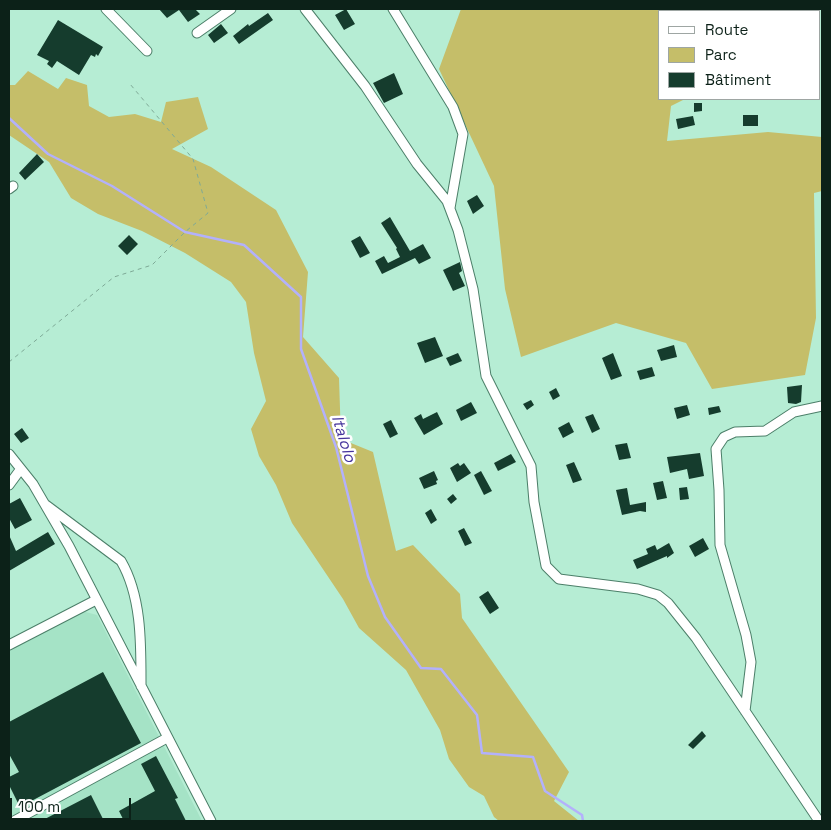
<!DOCTYPE html>
<html>
<head>
<meta charset="utf-8">
<style>
	body { margin:0 }
	#map { position:relative; width:831px; height:830px; overflow:hidden; background:#b6edd4; font-family:"Space Grotesk",sans-serif }
	canvas { display:block }
	.frame { position:absolute; inset:0; border:10px solid #0c2118; pointer-events:none }
	.legend { position:absolute; left:658px; top:10px; width:162px; height:90px; box-sizing:border-box; background:#fff; border:1px solid #9ea6a3; margin:0; padding:6px 9px; list-style:none; font-size:15px; color:#0c2118 }
	.legend li { display:flex; align-items:center; gap:10px; height:25px }
	.legend b { width:25px; border:1px solid #9ea6a3 }
	.scale { position:absolute; left:10px; top:798px; width:121px; height:22px; box-sizing:border-box; border:2px solid #0c2118; border-top:0; padding-left:6px; font-size:15px; line-height:18px; white-space:nowrap; color:#0c2118; -webkit-text-stroke:4px #fff; paint-order:stroke }
</style>
</head>
<body>
<div id="map">
<canvas width="831" height="830"></canvas>
<div class="frame"></div>
<ul class="legend">
<li><b style="height:6px;background:#fff"></b>Route</li>
<li><b style="height:14px;background:#c5be69"></b>Parc</li>
<li><b style="height:14px;background:#153c2d"></b>Bâtiment</li>
</ul>
<div class="scale">100 m</div>
</div>
<script>
const c = document.querySelector('canvas').getContext('2d');
c.lineJoin = 'round';
function fill(path, color) {
  c.fillStyle = color;
  c.fill(path, 'evenodd');
}
function stroke(path, color, width, dash) {
  c.strokeStyle = color;
  c.lineWidth = width;
  c.lineCap = dash ? 'butt' : 'round';
  c.setLineDash(dash || []);
  c.stroke(path);
}
function drawText(font, color, halo, rows, align = 'center') {
  c.font = font + ' "Space Grotesk",sans-serif';
  c.lineWidth = 5;
  c.setLineDash([]);
  c.textBaseline = 'middle';
  c.strokeStyle = halo;
  c.fillStyle = color;
  for (const [text, x, y, turn = 0] of rows) {
    c.save();
    c.translate(x, y);
    c.rotate((+turn || 0) * Math.PI / 180);
    c.textAlign = isNaN(turn) ? turn : align;
    if (halo) c.strokeText(text, 0, 0);
    c.fillText(text, 0, 0);
    c.restore();
  }
}
fill(new Path2D(`
	M78,610l19,5 105,206h-193v-171z`), '#a5e3c6');
fill(new Path2D(`
	M461,9h298l-2,2h-97v88h25l-14,7 -4,35 101,-9 54,5v54l-8,2 2,125 -11,57 -93,14 -26,-46 -70,-20 -95,34 -16,-68 -11,-103 -55,-117z
	M28,71l30,18 8,-11 21,7 2,21 20,11 26,-3 26,8 5,-20 32,-5 10,32 -36,20 39,18 65,43 32,62 -5,65 36,41 2,61 32,13 23,99 17,-6 47,49 2,24 107,154 -15,29 25,20h-80l-5,-4 -10,-21 -15,-9 -20,-28 -9,-29 -34,-60 -47,-42 -16,-29 -51,-76 -16,-38 -17,-29 -8,-27 15,-28 -12,-48 -8,-51 -15,-20 -46,-29 -43,-22 -44,-17 -27,-16 -22,-36 -40,-27v-50h6z`), '#c5be69');
stroke(new Path2D(`
	M9,118l39,36 64,32 73,46 59,13 57,52v52l35,98 32,129 17,41 36,51 20,1 36,46 5,38 51,4 12,34 37,24 1,6`), '#b3b1fb', 2.5);
fill(new Path2D(`
	M159,9h36l5,5 -12,8 -9,-12 -12,8z
	M346,9l9,15 -11,6 -9,-15z
	M268,13l5,7 -34,24 -6,-8 15,-12 1,2z
	M58,20l45,27 -5,9 -2,-2 -1,3 -4,-2 -12,20 -22,-14 -5,7 -5,-4 2,-3 -12,-6z
	M221,24l7,9 -14,10 -6,-8z
	M394,73l9,21 -19,9 -11,-20z
	M694,103h8v8l-8,1z
	M743,115h15v11h-15z
	M693,116l2,9 -17,4 -2,-10z
	M37,154l7,8 -19,18 -6,-7z
	M477,195l7,11 -11,8 -6,-13z
	M390,217l20,34 13,-7 8,14 -12,6 -4,-6 -33,16 -7,-13 9,-5 4,7 12,-6 -4,-8 1,-1 -16,-25z
	M129,235l9,9 -11,11 -9,-9z
	M360,236l10,17 -10,5 -9,-17z
	M460,262l2,9 -3,2 6,13 -12,5 -10,-21z
	M435,337l8,19 -18,7 -8,-20z
	M674,345l3,12 -16,4 -4,-11z
	M458,353l4,8 -12,5 -4,-8z
	M613,353l9,23 -11,4 -9,-22z
	M652,367l3,9 -15,4 -3,-9z
	M802,385l-1,17 -5,2 -8,-1 -1,-16z
	M556,388l4,8 -7,4 -4,-8z
	M531,400l3,5 -7,5 -4,-6z
	M471,402l6,11 -16,8 -5,-11z
	M687,405l3,10 -13,4 -3,-11z
	M719,406l2,6 -12,3 -1,-7z
	M437,412l6,12 -19,11 -10,-17 7,-4 2,5z
	M593,414l7,15 -8,4 -7,-16z
	M391,420l7,14 -8,4 -7,-14z
	M569,422l5,10 -11,6 -5,-10z
	M22,428l7,10 -8,5 -7,-9z
	M627,443l4,15 -12,2 -4,-15z
	M700,453l4,23 -15,3 -2,-10 -17,4 -3,-16z
	M511,454l5,8 -18,9 -4,-8z
	M574,462l8,18 -9,3 -7,-18z
	M458,463l2,3 4,-3 7,10 -14,9 -7,-14z
	M434,471l4,9 -2,1 1,3 -13,5 -5,-11z
	M481,471l11,20 -8,4 -10,-20z
	M663,481l4,17 -10,2 -4,-17z
	M687,487l2,12 -9,1 -1,-12z
	M627,488l3,17 16,-3v10l-6,-1 -18,4 -6,-25z
	M453,494l4,5 -6,5 -4,-5z
	M20,498l12,22 -17,9 -6,-11v-14z
	M431,509l6,11 -6,4 -6,-11z
	M464,528l8,15 -7,3 -7,-15z
	M48,532l7,12 -46,27v-36l7,16z
	M703,538l6,11 -14,8 -6,-11z
	M669,543l5,10 -7,5v-2l-30,13 -4,-9 15,-6 -2,-5 9,-4 2,5z
	M488,591l11,17 -9,6 -11,-17z
	M103,672l38,71 -121,64 -11,-22v-8l10,-5 -10,-18v-32z
	M702,731l4,5 -13,13 -5,-4z
	M156,756l22,42 -3,1 11,22h-62l-5,-10 36,-20 -14,-27z
	M91,795l13,26h-63z`), '#153c2d');
const minor = new Path2D(`
	M106,9l41,42
	M305,9l60,77 52,78 30,37 11,29 15,59 13,87 45,90 3,36 12,64 13,13 79,10 20,6 10,8 28,35 123,183
	M393,9l60,98 10,27 -13,74
	M197,33l34,-24
	M9,189l4,-3
	M9,454l24,30 36,62 142,275
	M9,485l11,-15
	M46,505l75,56c21,36 20,84 20,125
	M9,645l87,-45
	M745,711l6,-49 -5,-27 -26,-90 -1,-55 -3,-41 8,-12 11,-5 30,-1 29,-19 28,-6
	M14,821l153,-83`);
stroke(minor, '#4c7f69', 11);
stroke(new Path2D(`
	M9,362l105,-85 38,-12 33,-33 23,-19 -15,-54 -63,-75`), '#7ea996', 1, [4, 4]);
stroke(minor, '#fff', 9);
drawText('italic 16px', '#46349c', '#fff', [
	["Italolo",343,439,73]
]);
</script>
</body>
</html>
